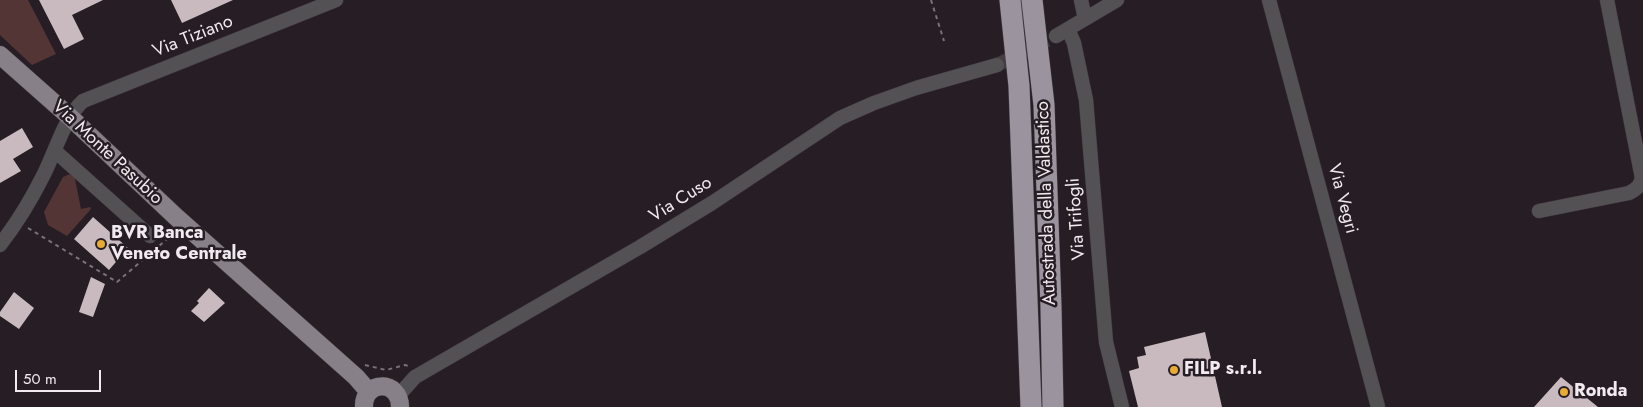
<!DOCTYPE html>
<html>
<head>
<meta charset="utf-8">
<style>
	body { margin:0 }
	#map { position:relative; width:1643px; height:407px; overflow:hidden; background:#261e24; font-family:Jost,sans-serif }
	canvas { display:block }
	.scale { position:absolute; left:15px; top:370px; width:86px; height:22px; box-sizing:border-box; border:2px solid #f1eaee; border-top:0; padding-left:6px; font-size:15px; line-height:18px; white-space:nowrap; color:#f1eaee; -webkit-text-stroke:4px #261e24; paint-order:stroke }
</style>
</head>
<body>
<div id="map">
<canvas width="1643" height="407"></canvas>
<div class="scale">50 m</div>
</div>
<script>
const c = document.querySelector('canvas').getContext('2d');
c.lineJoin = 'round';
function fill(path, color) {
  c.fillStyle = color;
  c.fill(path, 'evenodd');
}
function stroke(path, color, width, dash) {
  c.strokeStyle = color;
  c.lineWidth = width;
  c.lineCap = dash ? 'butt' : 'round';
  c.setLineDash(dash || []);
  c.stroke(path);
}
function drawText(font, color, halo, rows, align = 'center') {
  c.font = font + ' Jost,sans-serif';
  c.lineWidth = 5;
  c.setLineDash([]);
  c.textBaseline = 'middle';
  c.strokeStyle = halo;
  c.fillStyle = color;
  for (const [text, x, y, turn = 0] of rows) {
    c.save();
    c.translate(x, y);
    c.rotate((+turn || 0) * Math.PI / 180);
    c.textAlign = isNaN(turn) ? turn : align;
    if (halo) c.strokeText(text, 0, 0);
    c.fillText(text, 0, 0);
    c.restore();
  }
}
fill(new Path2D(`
	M0,0h28l28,54 -24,11 -32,-30z
	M70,174l4,2 1,3 6,30 9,-2 1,2 -24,27 -19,-11 -4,-13 19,-35z`), '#533535');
fill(new Path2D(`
	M39,0h64l-31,15 12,24 -20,10z
	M171,0h62l-51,23z
	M22,128l11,19 -20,12 8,12 -21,12v-42z
	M93,217l35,31 -19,22 -35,-31z
	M91,277l14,7 -12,33 -14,-5z
	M209,288l16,15 -21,19 -13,-11 8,-8 -2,-2z
	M14,292l20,16 -15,21 -19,-13v-4z
	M1205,332l17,75h-84l-9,-36 10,-3 -2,-11 9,-2 -2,-8z
	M1561,377l37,30h-64z`), '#c8babe');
stroke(new Path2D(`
	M997,65l59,-29`), '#443d42', 14, [14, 7]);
const minor = new Path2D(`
	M1081,0l4,19
	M1269,0l109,407
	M1068,29l6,14 12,57 20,242 16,65
	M1056,36l61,-36
	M55,151l95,85
	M1539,211l90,-18c8,-4 11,-7 13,-15l-35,-178
	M0,245c17,-22 31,-45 43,-69 12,-23 21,-58 40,-75l253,-101
	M398,396l17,-19 225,-130 72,-44 128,-85 34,-15 42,-15 81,-23`);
const major = new Path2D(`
	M0,55l70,62 105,99 181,161 13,15
	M364,407c-1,-27 36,-28 36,0`);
const highway = new Path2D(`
	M1010,0l9,86 12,321
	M1032,0l12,105 7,202 2,100`);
stroke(minor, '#423b40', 15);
stroke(major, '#423b40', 19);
stroke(highway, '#423b40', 22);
stroke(new Path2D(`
	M931,0l13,41
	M28,228l89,54 56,-48
	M365,365l21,5 19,-5 4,1`), '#797277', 2, [4, 4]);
stroke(minor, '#545155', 14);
stroke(major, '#878089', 18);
stroke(highway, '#9b939d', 21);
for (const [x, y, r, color] of [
	[101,244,5,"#e6ac36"],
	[1174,370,5,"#e6ac36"],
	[1564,392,5,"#e6ac36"]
]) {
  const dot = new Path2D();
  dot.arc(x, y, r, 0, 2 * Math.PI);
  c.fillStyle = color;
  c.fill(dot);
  stroke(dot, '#261e24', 2);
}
drawText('18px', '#f1eaee', '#261e24', [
	["Via Tiziano",193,37,-22],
	["Via Monte Pasubio",107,153,43],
	["Via Vegri",1342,199,75],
	["Via Cuso",681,200,-32],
	["Autostrada della Valdastico",1047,203,-92],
	["Via Trifogli",1077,219,-94]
]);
drawText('bold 18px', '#f1eaee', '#261e24', [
	["BVR Banca",111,234],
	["Veneto Centrale",111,255],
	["FILP s.r.l.",1184,370],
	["Ronda",1574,392]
], 'left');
</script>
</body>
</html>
